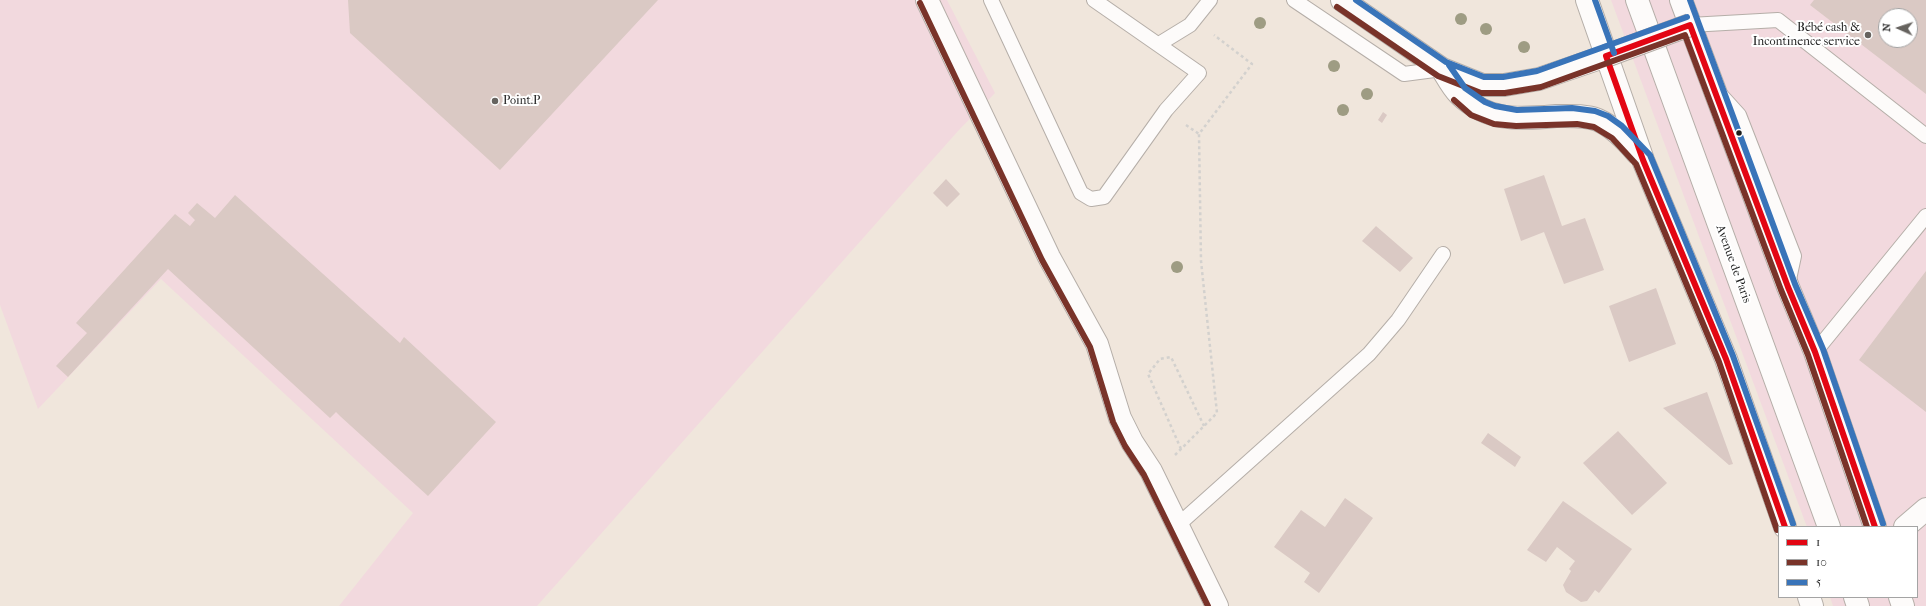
<!DOCTYPE html>
<html>
<head>
<meta charset="utf-8">
<style>
	body { margin:0 }
	#map { position:relative; width:1926px; height:606px; overflow:hidden; background:#f0e6dc; font-family:"IM FELL French Canon",serif }
	canvas { display:block }
	.legend { position:absolute; left:1778px; top:526px; width:140px; height:72px; box-sizing:border-box; background:#fff; border:1px solid #a4a4a4; margin:0; padding:5px 7px; list-style:none; font-size:12px; color:#1c1c1c }
	.legend li { display:flex; align-items:center; gap:8px; height:20px }
	.legend b { width:20px; border:1px solid #a4a4a4 }
	.north { position:absolute; left:1878px; top:8px; width:40px; height:40px; box-sizing:border-box; background:#fff; border:1px solid #a4a4a4; border-radius:50%; rotate:273deg; font-size:11px; font-weight:700; line-height:16px; text-align:center; color:#1c1c1c }
	.north::after { content:''; display:block; margin:auto; width:14px; height:18px; background:#66635f; clip-path:polygon(50% 0,100% 100%,50% 72%,0 100%) }
</style>
</head>
<body>
<div id="map">
<canvas width="1926" height="606"></canvas>
<ul class="legend">
<li><b style="height:5px;background:#e30613"></b>1</li>
<li><b style="height:5px;background:#793329"></b>10</li>
<li><b style="height:5px;background:#3974b9"></b>5</li>
</ul>
<div class="north">N</div>
</div>
<script>
const c = document.querySelector('canvas').getContext('2d');
c.lineJoin = 'round';
function fill(path, color) {
  c.fillStyle = color;
  c.fill(path, 'evenodd');
}
function stroke(path, color, width, dash) {
  c.strokeStyle = color;
  c.lineWidth = width;
  c.lineCap = dash ? 'butt' : 'round';
  c.setLineDash(dash || []);
  c.stroke(path);
}
function drawText(font, color, halo, rows, align = 'center') {
  c.font = font + ' "IM FELL French Canon",serif';
  c.lineWidth = 4;
  c.setLineDash([]);
  c.textBaseline = 'middle';
  c.strokeStyle = halo;
  c.fillStyle = color;
  for (const [text, x, y, turn = 0] of rows) {
    c.save();
    c.translate(x, y);
    c.rotate((+turn || 0) * Math.PI / 180);
    c.textAlign = isNaN(turn) ? turn : align;
    if (halo) c.strokeText(text, 0, 0);
    c.fillText(text, 0, 0);
    c.restore();
  }
}
fill(new Path2D(`
	M0,0h947l48,93 -37,38 -421,475h-198l74,-93 -252,-234 -123,130 -38,-104z
	M1611,0h315v606h-93l-3,-9h87v-70h-110zM1886,16h24v24h-24z`), '#f2d9de');
fill(new Path2D(`
	M348,0h310l-158,170 -150,-137z
	M1814,0h112v94l-116,-89zM1886,16h24v24h-24z
	M1383,112l4,3 -5,8 -4,-3z
	M1544,175l18,51 23,-8 19,52 -40,14 -20,-52 -23,9 -17,-52z
	M946,179l14,15 -13,13 -14,-14z
	M235,195l165,148 4,-6 92,85 -68,74 -88,-80 -4,-4 -6,6 -162,-149 -100,108 -12,-11 31,-33 -11,-10 99,-109 15,12 5,-6 -7,-7 9,-10 18,15z
	M1376,226l37,32 -13,14 -38,-31z
	M1926,271v141l-67,-52z
	M1656,288l20,56 -47,18 -20,-56z
	M1707,392l26,72 -4,1 -66,-57z
	M1618,431l49,52 -35,32 -49,-52z
	M1488,433l33,24 -6,10 -34,-24z
	M1345,498l28,20 -54,75 -15,-11 6,-9 -36,-26 27,-37 24,17z
	M1563,501l69,48 -33,44 -4,-3 -8,11 -6,1 -15,-10 -3,-7 8,-14 -2,-2 6,-8 -18,-14 -11,15 -19,-12z`), '#dac9c4');
const lane = new Path2D(`
	M991,0l90,193 10,6 13,-2 62,-87 33,-37 -105,-73
	M1294,0l110,74 38,-5
	M1690,25l88,-5 148,116
	M1159,44l31,-19 20,-25
	M1720,94l19,21 55,141 -6,28
	M1815,352l111,-136
	M1178,525l191,-171 29,-34 45,-66`);
const street = new Path2D(`
	M1905,527l21,-18`);
const secondary = new Path2D(`
	M927,0l122,257 48,87 23,74 12,24 19,29 66,135
	M1342,0l100,69 40,16h22l35,-6 67,-23
	M1587,0l56,160 83,199 59,168
	M1681,0l107,287 27,65 60,175
	M1442,69c5,8 10,18 17,25 29,28 59,25 97,22 13,0 29,-1 42,4 16,7 28,20 39,33
	M1809,597l3,9
	M1900,597l3,9`);
const primary = new Path2D(`
	M1637,0l192,527
	M1855,597l3,9`);
stroke(lane, '#b5aea8', 16);
stroke(street, '#b5aea8', 24);
stroke(secondary, '#b5aea8', 24);
stroke(primary, '#b5aea8', 24);
stroke(new Path2D(`
	M1186,125l13,9
	M1181,449l-33,-75 12,-15 11,-2 33,69
	M1175,455l42,-42 -16,-152 -2,-127 53,-70 -38,-29`), '#d3d1ce', 2.5, [3, 3]);
stroke(lane, '#fdfbfa', 14);
stroke(street, '#fdfbfa', 22);
stroke(secondary, '#fdfbfa', 22);
stroke(primary, '#fdfbfa', 22);
const secondaryBridge = new Path2D(`
	M1606,56l84,-31`);
stroke(secondaryBridge, '#b5aea8', 24, []);
stroke(secondaryBridge, '#fdfbfa', 22);
stroke(new Path2D(`
	M1690,25l98,262 27,65 60,175
	M1606,56l37,104 83,199 59,168
	M1606,56l84,-31`), '#e30613', 6);
stroke(new Path2D(`
	M920,3l122,257 48,87 23,75 12,24 19,29 64,131
	M1337,7l101,69 43,17h24l36,-6 144,-52 96,255 27,65 59,172
	M1454,100l17,15 23,9 22,2 61,-2 17,3 18,11 24,26 83,198 58,168`), '#793329', 6);
stroke(new Path2D(`
	M1356,0l90,62 38,15h19l34,-6 150,-54
	M1595,0l19,53
	M1690,0l105,284 28,65 60,175
	M1449,65l16,23 20,14 10,4 22,4 55,-2 23,3 13,5 14,10 28,29 83,201 60,168`), '#3974b9', 6);
c.fillStyle = '#9e9c83';
for (const [x, y] of [
	[1461,19],
	[1260,23],
	[1486,29],
	[1524,47],
	[1334,66],
	[1367,94],
	[1343,110],
	[1177,267]
]) {
  c.beginPath();
  c.arc(x, y, 6, 0, 2 * Math.PI);
  c.fill();
}
for (const [x, y, r, color] of [
	[1868,35,4,"#66635f"],
	[495,101,4,"#66635f"],
	[1739,133,3.5,"#1c1c1c"]
]) {
  const dot = new Path2D();
  dot.arc(x, y, r, 0, 2 * Math.PI);
  c.fillStyle = color;
  c.fill(dot);
  stroke(dot, '#fff', 1.5);
}
drawText('12px', '#1c1c1c', '#fff', [
	["Bébé cash &",1860,28],
	["Incontinence service",1860,42],
	["Point.P",503,101,"left"]
], 'right');
drawText('12px', '#1c1c1c', '#fff', [
	["Avenue de Paris",1733,264,70]
]);
</script>
</body>
</html>
